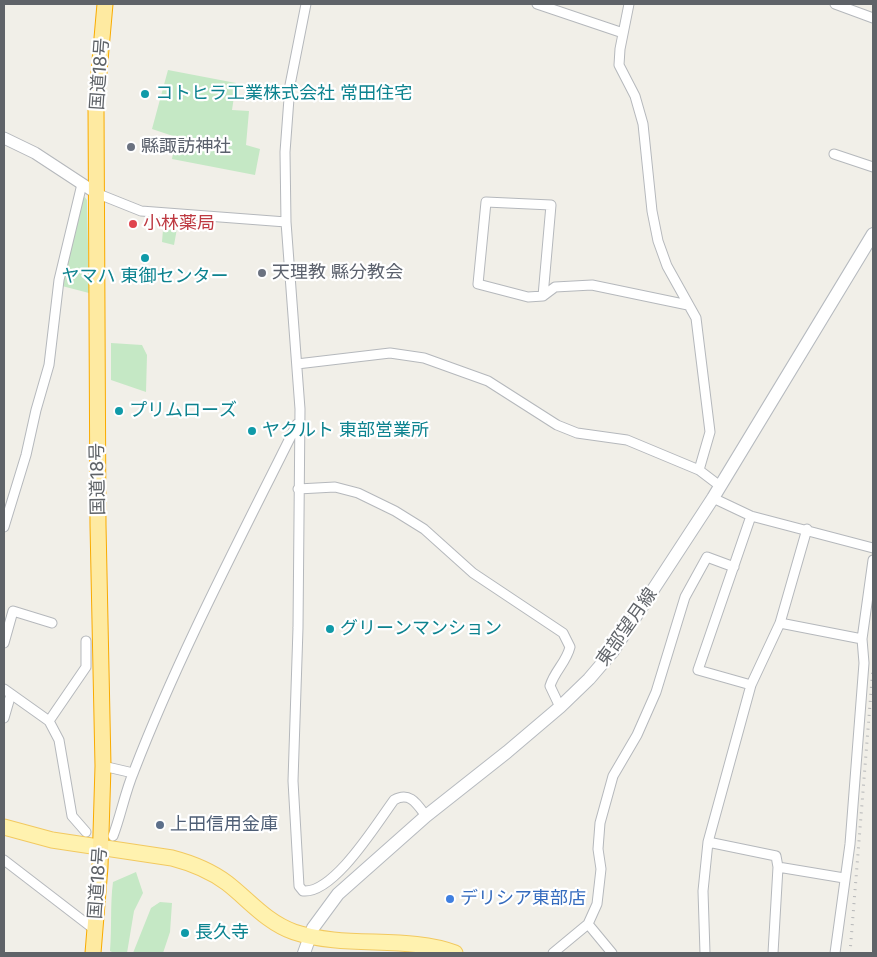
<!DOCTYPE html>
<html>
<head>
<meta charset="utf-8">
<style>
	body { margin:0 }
	#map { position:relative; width:877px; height:957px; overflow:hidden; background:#f1efe8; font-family:Inter,sans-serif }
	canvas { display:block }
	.frame { position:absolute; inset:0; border:5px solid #5f6368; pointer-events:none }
</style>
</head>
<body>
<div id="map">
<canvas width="877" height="957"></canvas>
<div class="frame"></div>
</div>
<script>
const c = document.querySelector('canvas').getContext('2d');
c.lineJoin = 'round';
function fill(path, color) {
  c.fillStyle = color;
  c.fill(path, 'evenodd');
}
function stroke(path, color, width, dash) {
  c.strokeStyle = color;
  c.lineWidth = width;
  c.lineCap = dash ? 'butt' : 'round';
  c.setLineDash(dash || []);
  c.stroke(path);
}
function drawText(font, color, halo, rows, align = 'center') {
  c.font = font + ' Inter,"Noto Sans JP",sans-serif';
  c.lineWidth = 4.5;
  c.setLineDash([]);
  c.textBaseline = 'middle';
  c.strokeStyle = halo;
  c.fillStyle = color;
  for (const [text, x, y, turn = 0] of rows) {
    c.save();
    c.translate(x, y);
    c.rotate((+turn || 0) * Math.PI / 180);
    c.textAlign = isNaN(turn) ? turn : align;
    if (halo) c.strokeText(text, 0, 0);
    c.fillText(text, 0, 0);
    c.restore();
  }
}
fill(new Path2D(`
	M168,70l68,13 -4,27 17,1 -3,34 14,4 -5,26 -83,-16 4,-22 -24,-8z
	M83,195l4,5 2,93 -27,-7z
	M164,217l14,6 -4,22 -12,-3z
	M111,343l31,2 5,10 -1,37 -35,-12z
	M136,872l7,21 -9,18 -7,42h-13l-4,-2c2,-24 0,-46 3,-69z
	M160,902l12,1 -2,29 -7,21h-30l18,-45z`), '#c5e8c5');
const minor = new Path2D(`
	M306,4l-16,81 -5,67 1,70 14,187 -2,219 -5,153 6,105 4,5c31,3 74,-68 91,-91 16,-9 23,4 32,16
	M537,4l86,29
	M629,4l-9,45 -1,16 16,31 8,28 9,87 6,30 9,25 29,52 14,114 -11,38
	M835,4l38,14
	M834,154l39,13
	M96,193l45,18 145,11
	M543,296l8,-91 -65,-3 -8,82 50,13 15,-1 12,-9 37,-2 96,20
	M297,364l93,-11 34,5 64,23 69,44 20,8 50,7 72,30 21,16
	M298,489l37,-2 23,6 37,18 29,18 49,44 90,60 7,14c-4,16 -15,23 -20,39l10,21
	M713,498l38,18 122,32
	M751,516l-53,154 53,15
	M4,527l22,-72 10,-45 13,-45 10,-85 23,-96
	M780,623l82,16 11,-79
	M4,643l9,-32 39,12
	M4,689l45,32 10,19 13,76 14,16
	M4,718l7,-24
	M49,721l37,-54v-26
	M103,766l30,7
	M113,836c8,-21 12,-44 21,-65 46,-119 106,-232 163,-347
	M708,842l68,14 2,11 -5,86
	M4,860l91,70
	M778,867l66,11
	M588,924l24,29
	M553,953l35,-29 9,-20 4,-35 -3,-20 2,-26 13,-47 24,-41 19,-43 29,-95 22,-40 27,10
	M705,953l-2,-62 5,-49 43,-157 29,-62 27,-94
	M835,953l15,-109 14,-181 -2,-24`);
const tertiary = new Path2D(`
	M4,138l31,15 61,40`);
const secondary = new Path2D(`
	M304,953l9,-25 25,-34 88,-78 81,-64 53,-45 29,-28 24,-28 100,-153 160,-264`);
const primary = new Path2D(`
	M4,827l48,13 120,18c19,5 39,13 55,25 22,17 39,39 67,49 51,17 114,3 161,21`);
const trunk = new Path2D(`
	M93,953l7,-86 3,-101 -5,-241 -2,-419 9,-102`);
stroke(minor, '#b5b8bc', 11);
stroke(tertiary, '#b5b8bc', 13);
stroke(secondary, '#b6babf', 14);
stroke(primary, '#f2c960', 17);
stroke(trunk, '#f9ab00', 17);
stroke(minor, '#fff', 9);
stroke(tertiary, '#fff', 11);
stroke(secondary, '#fff', 12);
stroke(primary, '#fff2af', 15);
stroke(trunk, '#feeaa1', 15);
stroke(new Path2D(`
	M850,953l23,-286`), '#b6b7b8', 3, [1, 6]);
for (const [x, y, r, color] of [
	[145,94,5,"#0f9aa8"],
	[131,147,5,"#6b7280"],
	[133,224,5,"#e0444e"],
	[145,258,5,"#0f9aa8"],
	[262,273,5,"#6b7280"],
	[119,411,5,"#0f9aa8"],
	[252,431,5,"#0f9aa8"],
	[330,629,5,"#0f9aa8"],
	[160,825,5,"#5c6f8a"],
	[450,899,5,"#3f7fe0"],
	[185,933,5,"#0f9aa8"]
]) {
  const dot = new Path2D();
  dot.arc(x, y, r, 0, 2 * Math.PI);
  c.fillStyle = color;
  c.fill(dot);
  stroke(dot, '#fff', 2);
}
drawText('18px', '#5f6368', '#fff', [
	["国道18号",100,74,-86],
	["国道18号",98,479,-91],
	["東部望月線",627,627,-55],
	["国道18号",98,883,-86]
]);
drawText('18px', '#0d838f', '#fff', [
	["コトヒラ工業株式会社 常田住宅",155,94],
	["ヤマハ 東御センター",145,277,"center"],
	["プリムローズ",129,411],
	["ヤクルト 東部営業所",262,431],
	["グリーンマンション",340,629],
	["長久寺",195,933]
], 'left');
drawText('18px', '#5b616d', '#fff', [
	["縣諏訪神社",141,147],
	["天理教 縣分教会",272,273]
], 'left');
drawText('18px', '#be3a42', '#fff', [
	["小林薬局",143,224]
], 'left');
drawText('18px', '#4e5e75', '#fff', [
	["上田信用金庫",170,825]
], 'left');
drawText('18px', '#366cbe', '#fff', [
	["デリシア東部店",460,899]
], 'left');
</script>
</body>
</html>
